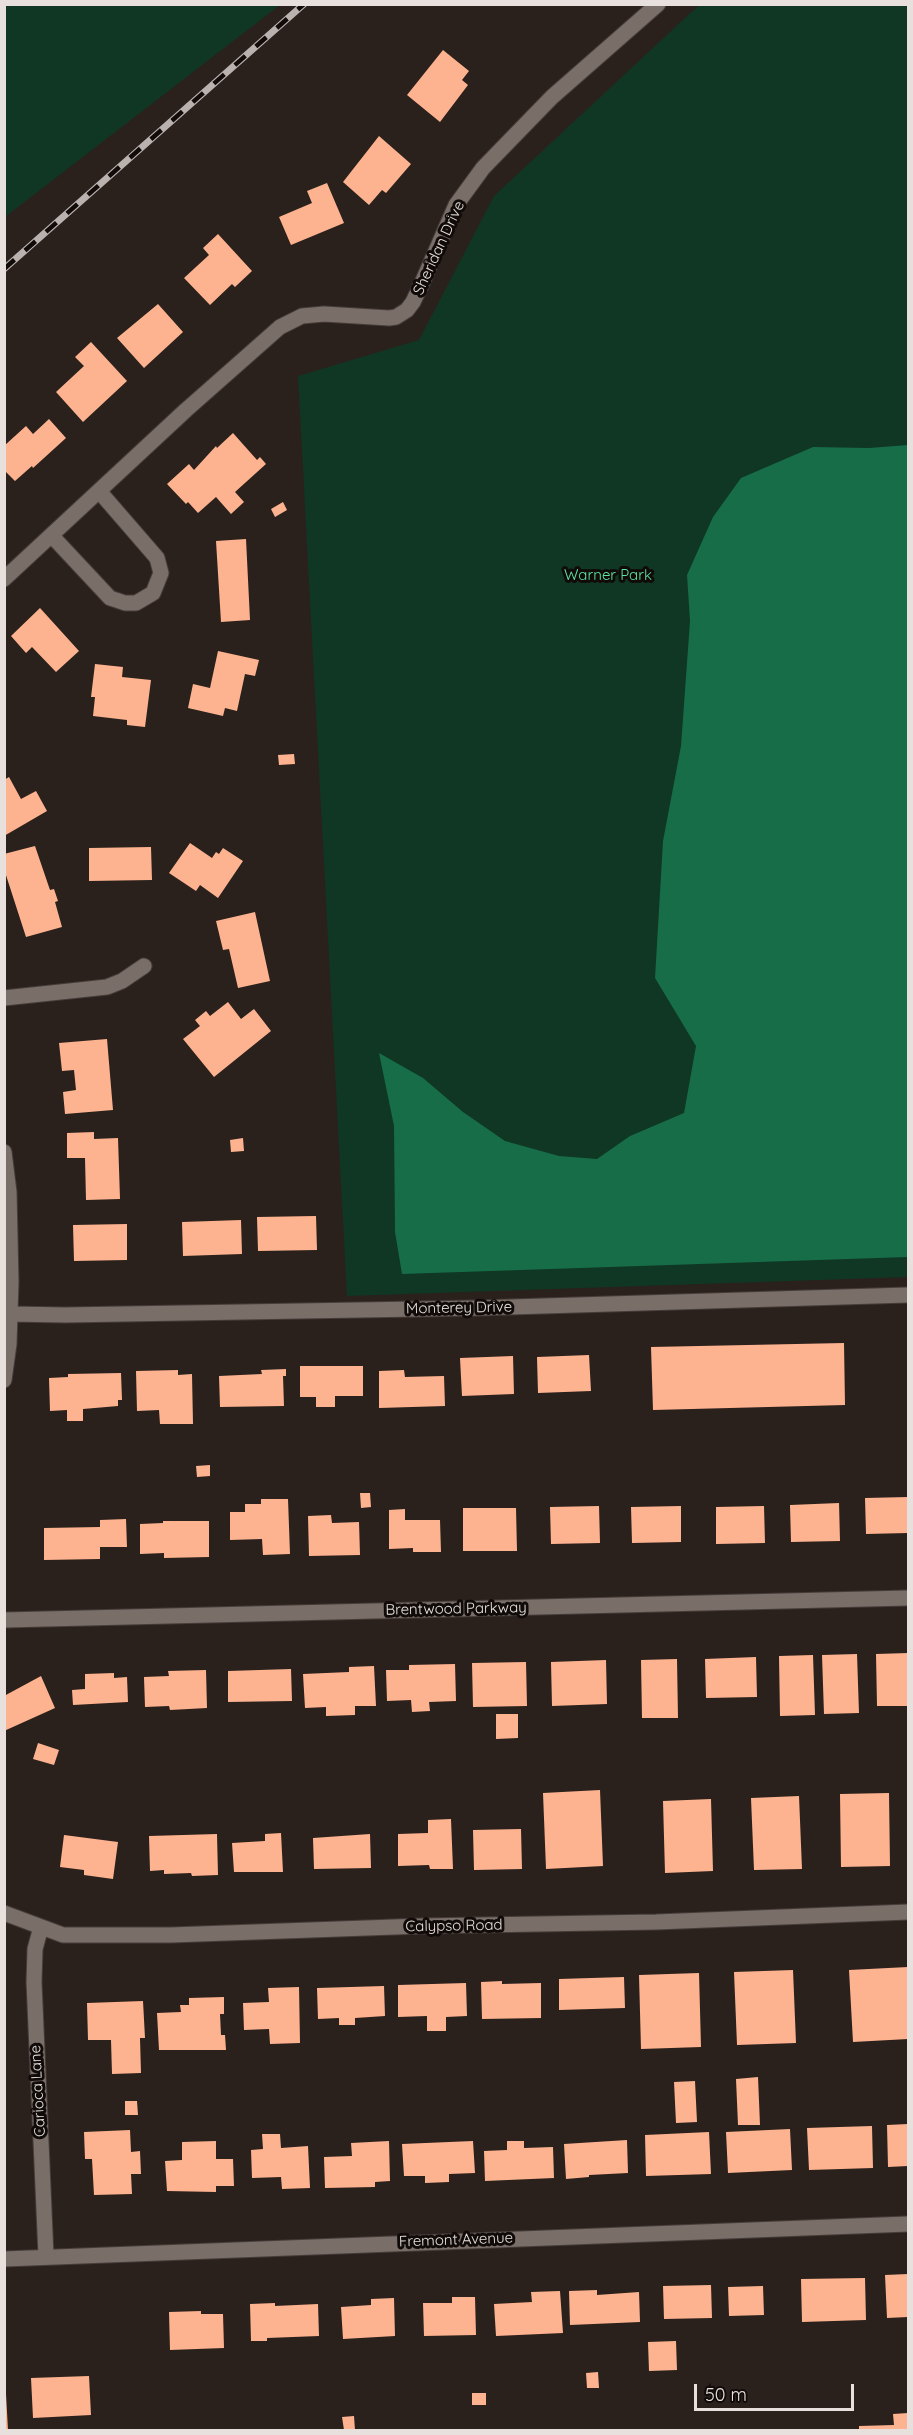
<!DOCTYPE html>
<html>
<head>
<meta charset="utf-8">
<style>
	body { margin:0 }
	#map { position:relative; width:913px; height:2435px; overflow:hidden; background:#2b211c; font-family:Quicksand,sans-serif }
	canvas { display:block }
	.frame { position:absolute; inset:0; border:6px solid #e7e0dd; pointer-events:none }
	.scale { position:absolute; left:694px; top:2384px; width:160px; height:27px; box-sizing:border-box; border:3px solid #e7e0dd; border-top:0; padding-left:8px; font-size:18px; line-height:21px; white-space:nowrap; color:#e7e0dd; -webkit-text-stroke:4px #100b09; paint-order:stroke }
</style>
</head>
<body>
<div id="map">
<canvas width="913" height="2435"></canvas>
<div class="frame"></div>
<div class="scale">50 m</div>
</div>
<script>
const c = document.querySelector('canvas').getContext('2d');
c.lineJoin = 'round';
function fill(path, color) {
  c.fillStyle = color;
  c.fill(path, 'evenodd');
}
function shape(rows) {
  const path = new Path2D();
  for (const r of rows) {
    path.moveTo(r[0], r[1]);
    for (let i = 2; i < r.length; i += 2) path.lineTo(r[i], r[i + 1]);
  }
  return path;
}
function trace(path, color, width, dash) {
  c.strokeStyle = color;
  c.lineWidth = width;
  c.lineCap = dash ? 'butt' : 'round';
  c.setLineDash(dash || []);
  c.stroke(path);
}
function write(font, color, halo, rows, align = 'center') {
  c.font = font + ' Quicksand,sans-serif';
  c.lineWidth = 6;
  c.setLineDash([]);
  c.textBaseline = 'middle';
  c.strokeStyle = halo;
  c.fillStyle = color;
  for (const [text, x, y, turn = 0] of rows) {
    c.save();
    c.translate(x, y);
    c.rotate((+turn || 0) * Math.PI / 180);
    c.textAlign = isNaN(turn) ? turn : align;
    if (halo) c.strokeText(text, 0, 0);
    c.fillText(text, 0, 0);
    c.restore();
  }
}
const green = shape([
	[5,4,280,4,280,5,5,217],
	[699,5,908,5,908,1277,347,1296,298,376,419,340,494,196]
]);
const forest = shape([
	[908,445,908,1257,402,1274,395,1232,394,1126,379,1053,423,1078,463,1112,505,1141,559,1156,597,1159,630,1136,684,1113,696,1046,655,978,663,841,681,746,690,621,687,575,713,517,741,478,813,447,869,448]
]);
const building = shape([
	[443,50,469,71,462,80,468,85,440,122,407,95],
	[379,136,411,164,386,193,382,190,369,205,343,182],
	[327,183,344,223,291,245,279,217,312,203,307,191],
	[218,234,252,271,235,287,232,284,210,305,184,278,209,255,203,248],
	[158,304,183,332,144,368,117,338],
	[91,342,127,381,83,422,56,392,84,366,75,357],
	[49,419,66,438,33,468,32,466,15,481,4,470,4,446,26,426,33,434],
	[233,433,257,460,260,457,266,464,235,492,244,502,231,514,216,497,198,513,188,502,186,504,167,484,189,464,194,470,216,446,217,448],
	[283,502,287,510,275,517,271,509],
	[246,539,250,620,221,622,216,541],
	[40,608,79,651,56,672,32,647,26,653,11,636],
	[218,651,259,660,255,676,245,674,237,711,225,708,223,716,188,708,193,684,210,688],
	[95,664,123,667,122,677,151,680,145,727,127,725,127,720,93,716,95,697,91,697],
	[294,754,295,764,279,765,278,755],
	[9,777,21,799,36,791,47,811,4,836,4,780],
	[190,843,212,858,216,852,219,854,223,848,243,861,218,898,200,885,196,891,169,873],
	[35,846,50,890,54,889,58,901,55,902,62,927,26,937,4,869,4,854],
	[151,847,152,880,89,881,89,848],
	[255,912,270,981,238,988,229,949,223,950,216,921],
	[228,1002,241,1019,254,1009,271,1031,214,1077,183,1039,200,1026,195,1020,206,1011,210,1016],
	[107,1039,113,1110,65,1114,63,1092,76,1090,74,1070,62,1071,59,1043],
	[94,1132,94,1139,118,1138,120,1199,86,1200,85,1158,67,1158,67,1133],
	[243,1138,244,1151,231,1152,230,1140],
	[316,1216,317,1250,258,1251,257,1217],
	[241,1220,242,1254,183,1256,182,1222],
	[127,1224,127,1260,74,1261,73,1225],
	[844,1343,845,1405,653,1410,651,1347],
	[589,1355,591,1391,538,1393,537,1357],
	[513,1356,514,1394,462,1396,460,1358],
	[300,1366,363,1366,363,1396,335,1396,335,1407,316,1407,316,1397,300,1397],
	[286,1369,286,1376,283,1376,284,1406,220,1407,219,1376,262,1374,261,1370],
	[178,1370,178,1375,192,1374,193,1424,160,1424,159,1410,137,1411,136,1371],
	[404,1370,405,1377,444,1376,445,1406,379,1408,379,1371],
	[121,1373,122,1400,118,1400,118,1406,83,1409,83,1421,67,1421,67,1410,50,1411,49,1378,68,1377,68,1374],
	[210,1465,210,1476,197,1477,196,1466],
	[360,1493,370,1493,371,1507,361,1508],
	[908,1497,908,1533,866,1534,865,1498],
	[261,1499,288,1499,290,1554,263,1555,262,1539,230,1540,230,1512,245,1512,245,1504,261,1504],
	[839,1503,840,1541,791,1542,790,1505],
	[599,1506,600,1543,551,1544,550,1507],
	[681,1506,681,1542,632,1543,631,1507],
	[764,1506,765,1543,716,1544,716,1507],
	[463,1508,516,1508,517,1551,463,1551],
	[405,1509,405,1520,440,1520,441,1552,413,1552,413,1548,389,1549,389,1510],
	[331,1515,332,1523,359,1522,360,1555,309,1556,308,1516],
	[126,1519,127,1547,100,1547,100,1559,44,1560,44,1528,100,1527,100,1520],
	[163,1521,209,1521,209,1557,164,1558,164,1553,140,1554,140,1524,163,1523],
	[908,1653,908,1706,877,1706,876,1654],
	[857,1654,859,1713,824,1714,822,1655],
	[813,1655,815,1715,780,1716,779,1656],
	[756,1657,757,1697,706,1698,705,1659],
	[677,1659,678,1718,642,1718,641,1660],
	[606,1660,607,1704,552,1706,551,1662],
	[526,1662,527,1706,473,1707,472,1663],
	[455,1664,456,1701,429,1702,430,1711,412,1712,411,1700,387,1701,386,1670,409,1670,409,1665],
	[374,1666,376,1706,355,1706,355,1715,326,1716,326,1707,305,1708,303,1674,349,1672,349,1667],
	[291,1669,292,1701,228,1702,228,1671],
	[206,1670,207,1708,170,1710,169,1706,145,1707,144,1677,169,1676,168,1671],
	[114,1673,114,1678,127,1677,128,1702,73,1705,72,1690,85,1689,85,1674],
	[41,1676,55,1708,4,1731,4,1696],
	[496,1714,518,1714,518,1738,496,1739],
	[38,1743,59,1750,54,1765,33,1759],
	[600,1790,603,1866,546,1869,543,1793],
	[889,1793,890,1866,841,1867,840,1794],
	[799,1796,802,1869,754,1870,751,1798],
	[711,1799,713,1871,665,1873,663,1801],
	[451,1819,453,1869,430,1869,429,1865,398,1866,398,1834,428,1833,428,1820],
	[521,1829,522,1869,474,1870,473,1830],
	[281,1833,283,1872,234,1872,232,1843,265,1841,265,1834],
	[217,1834,218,1875,192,1876,191,1873,164,1874,164,1870,150,1871,149,1836],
	[370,1834,371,1868,314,1869,313,1838],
	[64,1835,118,1842,113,1879,84,1875,84,1870,60,1867],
	[908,1967,908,2039,853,2042,849,1970],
	[793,1970,796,2043,737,2045,734,1972],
	[699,1973,701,2047,641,2049,639,1975],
	[624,1977,625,2008,559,2010,559,1979],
	[502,1981,502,1984,541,1983,541,2018,482,2019,481,1982],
	[466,1983,467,2016,446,2017,446,2031,427,2031,427,2016,398,2017,398,1985],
	[384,1986,385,2016,355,2018,355,2025,339,2025,339,2018,318,2019,317,1988],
	[299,1987,300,2043,270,2044,269,2029,244,2030,243,2003,269,2002,268,1988],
	[224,1997,224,2014,220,2014,221,2035,225,2035,226,2050,159,2050,157,2013,181,2012,180,2005,189,2005,189,1998],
	[143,2001,145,2038,140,2038,141,2073,112,2074,111,2040,88,2040,87,2003],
	[758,2077,760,2125,738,2125,736,2079],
	[695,2081,697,2122,676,2123,674,2082],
	[125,2101,137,2101,138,2115,125,2115],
	[908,2124,908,2166,888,2167,887,2125],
	[872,2126,873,2168,809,2170,807,2128],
	[790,2129,792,2170,728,2173,726,2132],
	[130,2130,131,2152,140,2151,141,2174,131,2174,132,2194,94,2195,92,2159,85,2159,84,2132],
	[709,2132,711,2174,646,2176,645,2135],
	[262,2134,280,2134,281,2148,308,2146,310,2188,282,2189,281,2177,252,2178,251,2150,263,2149],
	[627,2140,628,2173,589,2175,589,2177,566,2179,564,2144],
	[216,2141,216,2159,233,2159,234,2186,216,2186,216,2192,167,2191,165,2161,182,2160,182,2142],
	[389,2141,390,2181,375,2182,375,2187,325,2188,324,2157,352,2156,351,2143],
	[473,2141,475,2173,449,2174,449,2182,425,2183,425,2176,404,2176,402,2144],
	[507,2141,524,2141,524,2148,553,2147,554,2178,485,2181,484,2151,507,2150],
	[908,2274,908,2317,887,2318,885,2275],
	[865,2278,866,2320,802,2322,801,2279],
	[711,2285,712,2318,664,2319,663,2286],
	[763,2286,764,2315,729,2316,728,2287],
	[597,2290,597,2295,639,2292,640,2322,570,2325,569,2291],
	[560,2291,563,2333,496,2336,494,2304,532,2302,531,2292],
	[452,2297,475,2297,476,2335,424,2336,423,2303,452,2303],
	[394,2298,395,2336,343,2339,341,2307,371,2305,371,2299],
	[275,2303,275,2306,318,2304,319,2336,267,2338,267,2341,251,2341,250,2304],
	[201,2311,201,2314,223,2314,224,2348,170,2350,169,2312],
	[676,2341,677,2370,649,2371,648,2342],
	[598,2372,599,2388,587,2388,586,2373],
	[89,2376,91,2415,33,2418,31,2378],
	[472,2393,486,2393,486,2405,472,2405],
	[4,2394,6,2394,8,2430,4,2430],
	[908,2413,908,2430,859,2430,859,2426,894,2425,893,2414],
	[354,2416,355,2430,344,2430,342,2417]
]);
const street = shape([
	[52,536,110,598,125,603,136,603,153,593,161,573,157,558,99,491],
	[4,579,186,410,280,327,302,316,324,314,389,318,396,317,407,310,413,302,422,283,456,205,483,168,552,97,658,4],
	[4,998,107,987,122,981,144,966],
	[4,1152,9,1192,11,1282,9,1344,4,1380],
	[10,1314,65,1315,477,1308,908,1295],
	[4,1620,908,1598],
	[4,1913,63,1935,171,1935,422,1926,656,1922,908,1912],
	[41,1927,35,1949,34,1982,46,2256],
	[4,2259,908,2224]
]);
const rail = shape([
	[4,269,304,4]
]);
const streetNames = [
	["Sheridan Drive",439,248,-65],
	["Monterey Drive",459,1308,-1],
	["Brentwood Parkway",456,1609,-1],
	["Calypso Road",454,1926,-1],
	["Carioca Lane",38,2091,-93],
	["Fremont Avenue",456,2240,-2]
];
const parkNames = [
	["Warner Park",608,575]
];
fill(green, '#103624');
fill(forest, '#166d47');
fill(building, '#feb390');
trace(street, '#463d3a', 17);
trace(street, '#7a6e68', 15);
trace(rail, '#bab2ae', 7);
trace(rail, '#100b09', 4.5, [14]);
write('15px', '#e7e0dd', '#100b09', streetNames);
write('15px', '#5ae6a3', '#100b09', parkNames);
</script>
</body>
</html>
